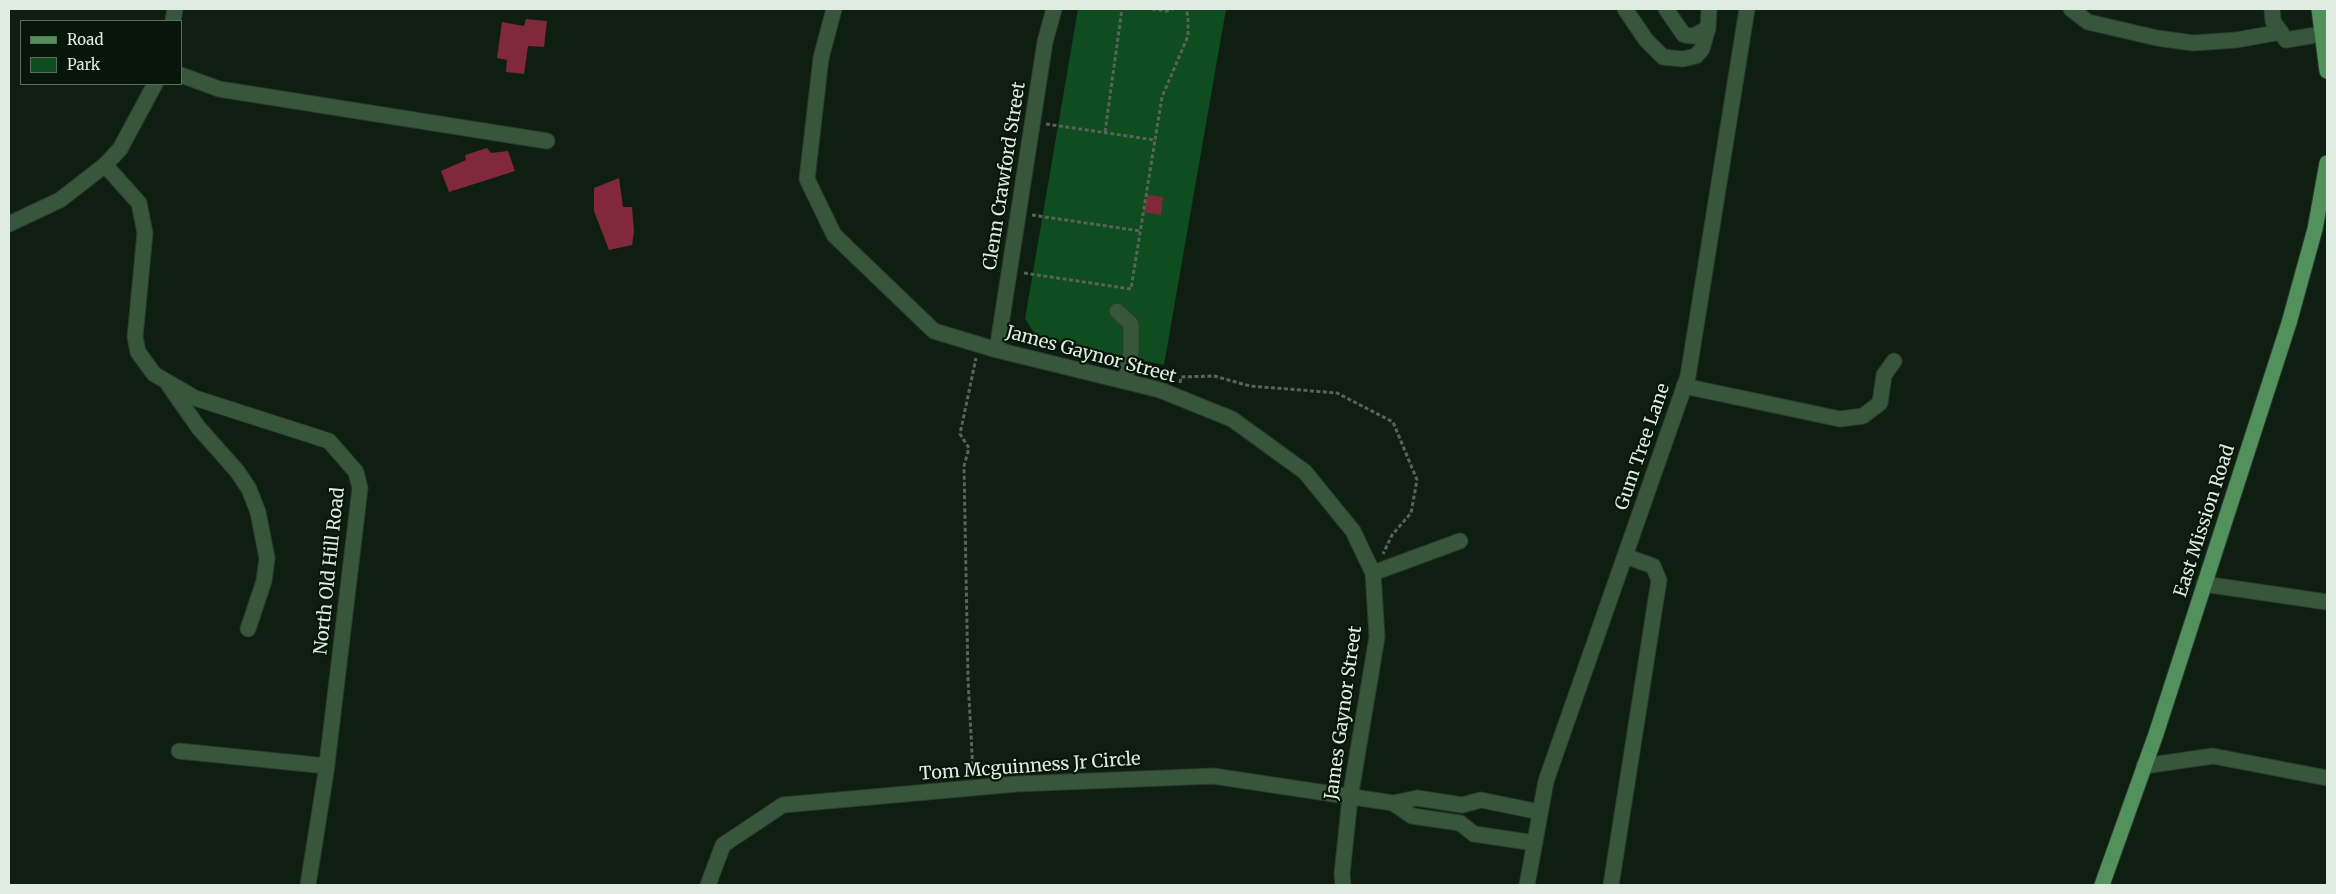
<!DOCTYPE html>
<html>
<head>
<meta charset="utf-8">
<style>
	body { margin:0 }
	#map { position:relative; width:2336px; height:894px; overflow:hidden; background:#0e1f11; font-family:Merriweather,serif }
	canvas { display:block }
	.frame { position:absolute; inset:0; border:10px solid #e0ece1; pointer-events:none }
	.legend { position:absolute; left:20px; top:20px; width:162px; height:65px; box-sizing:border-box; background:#061608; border:1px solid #5d6c5f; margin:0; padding:6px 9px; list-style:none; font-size:15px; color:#e0ece1 }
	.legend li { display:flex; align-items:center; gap:10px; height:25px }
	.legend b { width:25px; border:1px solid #5d6c5f }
</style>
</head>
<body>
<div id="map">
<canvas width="2336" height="894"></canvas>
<div class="frame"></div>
<ul class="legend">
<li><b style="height:6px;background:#52915c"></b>Road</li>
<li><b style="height:14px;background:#0f4c1f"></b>Park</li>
</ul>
</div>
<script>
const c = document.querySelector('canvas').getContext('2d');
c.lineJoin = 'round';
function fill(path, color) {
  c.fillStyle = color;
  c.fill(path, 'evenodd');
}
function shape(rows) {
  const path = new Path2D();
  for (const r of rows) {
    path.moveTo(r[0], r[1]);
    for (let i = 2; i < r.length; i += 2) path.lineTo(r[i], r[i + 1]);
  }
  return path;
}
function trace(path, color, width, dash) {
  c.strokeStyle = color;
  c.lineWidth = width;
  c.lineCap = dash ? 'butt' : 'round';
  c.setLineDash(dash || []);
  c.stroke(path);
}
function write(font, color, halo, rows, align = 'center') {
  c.font = font + ' Merriweather,serif';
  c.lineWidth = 4.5;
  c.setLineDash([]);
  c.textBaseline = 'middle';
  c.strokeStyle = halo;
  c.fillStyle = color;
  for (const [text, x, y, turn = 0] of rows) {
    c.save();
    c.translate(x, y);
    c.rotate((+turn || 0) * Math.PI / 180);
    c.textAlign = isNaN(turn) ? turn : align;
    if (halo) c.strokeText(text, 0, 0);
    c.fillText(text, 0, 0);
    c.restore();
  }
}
const green = shape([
	[1078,9,1226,9,1164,365,1037,337,1025,319]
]);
const building = shape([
	[526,19,547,21,544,47,528,46,524,74,506,72,507,60,497,58,502,22,524,26],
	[487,148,491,153,508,151,515,171,449,192,441,171,466,160,465,155],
	[619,178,623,207,632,207,634,231,632,245,609,250,594,211,594,188],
	[1147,195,1163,197,1161,215,1144,212]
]);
const path = shape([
	[1152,9,1167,11,1173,9],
	[1046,124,1155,140,1162,97,1188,36,1188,16,1186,9],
	[1105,132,1122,9],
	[1032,215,1140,231],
	[1024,273,1131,289,1155,140],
	[1180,383,1181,377,1214,376,1250,386,1337,393,1393,422,1417,480,1411,513,1392,535,1383,554],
	[973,772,968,679,964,466,969,448,960,434,976,358]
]);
const minor = shape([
	[834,9,821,58,807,179,834,235,934,331,997,350,1160,390,1232,419,1305,472,1353,531,1373,573,1377,637,1350,798,1342,874,1343,885],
	[1625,9,1646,40,1663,57,1683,59,1696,56,1702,49,1708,28],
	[1666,9,1684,35,1694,36,1708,28,1709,9],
	[2071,9,2088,22,2157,38,2193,43,2236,40,2281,32],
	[2272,9,2273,21,2286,40,2322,34],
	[173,21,175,9],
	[181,75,219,89,547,141],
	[105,165,139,203,145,233,135,337,138,352,154,374,195,398,329,441,356,472,360,488,326,772,308,885],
	[9,224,60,200,105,165,120,149,155,84],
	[1117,311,1131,324,1131,352,1125,380],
	[997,350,1045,42,1054,9],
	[168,384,198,427,237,471,249,489,258,512,267,558,264,581,248,629],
	[1684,386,1840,419,1863,416,1880,403,1884,375,1894,361],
	[1373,573,1460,541],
	[2204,584,2327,602],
	[179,751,327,766],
	[2144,766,2213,756,2327,778],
	[1393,803,1412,816,1460,823,1474,834,1535,843],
	[708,885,723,845,783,805,1016,784,1213,776,1393,803,1417,798,1462,805,1481,800,1540,812],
	[1527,885,1546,781,1688,376,1747,9],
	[1611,885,1659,580,1653,566,1625,556]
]);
const major = shape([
	[2319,9,2327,71],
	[2102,885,2156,734,2289,323,2315,229,2327,163]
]);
const streetNames = [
	["Clenn Crawford Street",1005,176,-81],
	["James Gaynor Street",1091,355,15],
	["Gum Tree Lane",1643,447,-71],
	["East Mission Road",2205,521,-72],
	["North Old Hill Road",330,571,-84],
	["James Gaynor Street",1344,713,-82],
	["Tom Mcguinness Jr Circle",1030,767,-4]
];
fill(green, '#0f4c1f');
fill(building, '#81293a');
trace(minor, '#2b3c2e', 17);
trace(major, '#2b3c2e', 17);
trace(path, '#566558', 3, [4, 2.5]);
trace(minor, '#38563c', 15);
trace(major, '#52915c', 15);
write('18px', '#e0ece1', '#061608', streetNames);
</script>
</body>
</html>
